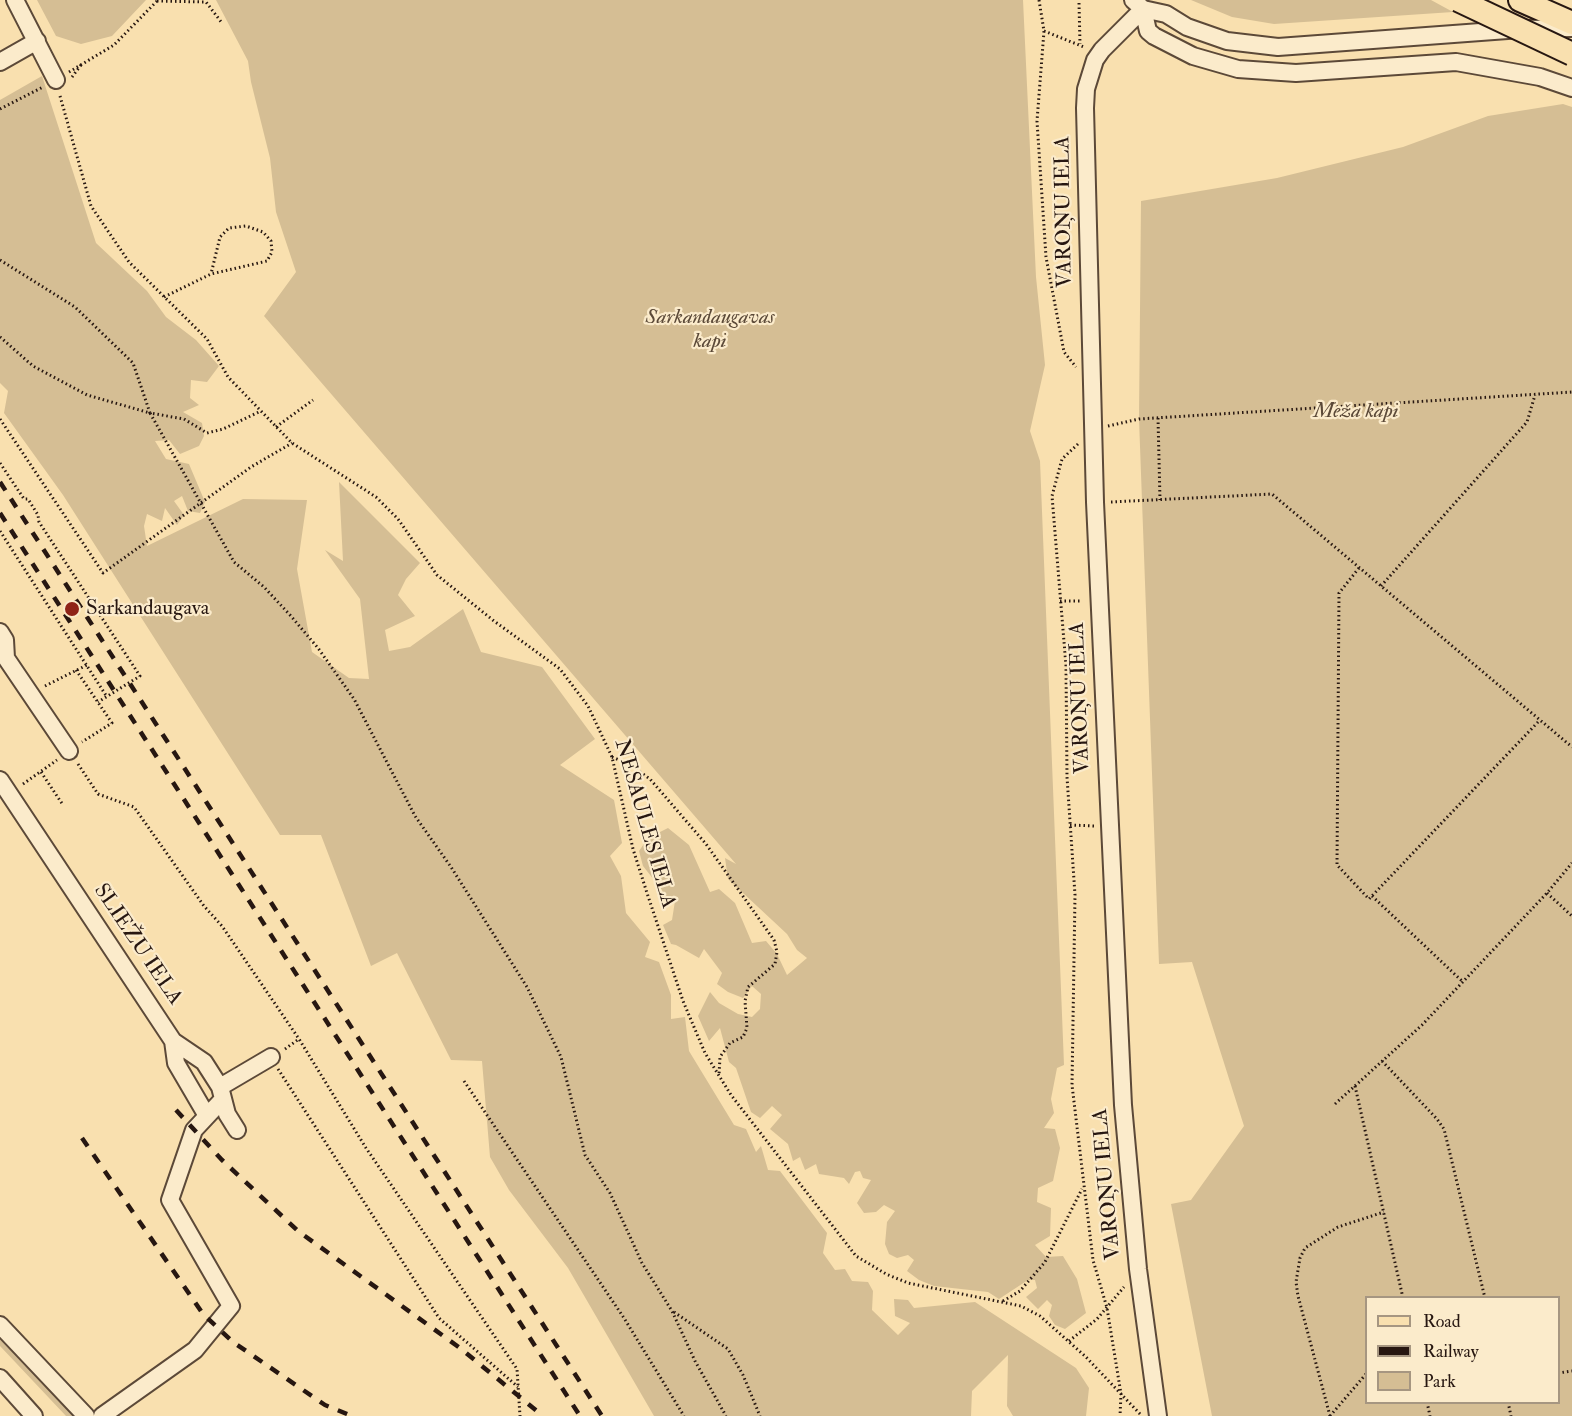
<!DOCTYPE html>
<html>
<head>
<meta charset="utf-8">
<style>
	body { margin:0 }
	#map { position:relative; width:1572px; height:1416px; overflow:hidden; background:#f9e0af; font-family:"IM FELL Double Pica",serif }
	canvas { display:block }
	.legend { position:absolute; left:1365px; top:1296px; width:195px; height:108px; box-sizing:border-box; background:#fbebcb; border:2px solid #a69681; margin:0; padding:8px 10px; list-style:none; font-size:18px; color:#271711 }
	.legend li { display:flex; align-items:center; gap:12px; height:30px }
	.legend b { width:30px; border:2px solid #a69681 }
</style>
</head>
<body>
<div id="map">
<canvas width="1572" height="1416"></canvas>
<ul class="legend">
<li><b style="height:8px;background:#f9e0af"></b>Road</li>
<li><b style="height:8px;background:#271711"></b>Railway</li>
<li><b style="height:16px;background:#d5be94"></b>Park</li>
</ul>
</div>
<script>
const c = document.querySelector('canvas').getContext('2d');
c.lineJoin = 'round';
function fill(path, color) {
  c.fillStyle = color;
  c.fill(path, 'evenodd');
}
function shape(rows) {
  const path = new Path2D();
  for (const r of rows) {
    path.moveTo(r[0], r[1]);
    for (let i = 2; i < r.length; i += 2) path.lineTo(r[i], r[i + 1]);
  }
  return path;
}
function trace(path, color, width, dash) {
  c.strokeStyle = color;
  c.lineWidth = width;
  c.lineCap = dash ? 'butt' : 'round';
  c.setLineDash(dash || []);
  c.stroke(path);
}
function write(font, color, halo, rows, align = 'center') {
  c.font = font + ' "IM FELL Double Pica",serif';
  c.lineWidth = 4.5;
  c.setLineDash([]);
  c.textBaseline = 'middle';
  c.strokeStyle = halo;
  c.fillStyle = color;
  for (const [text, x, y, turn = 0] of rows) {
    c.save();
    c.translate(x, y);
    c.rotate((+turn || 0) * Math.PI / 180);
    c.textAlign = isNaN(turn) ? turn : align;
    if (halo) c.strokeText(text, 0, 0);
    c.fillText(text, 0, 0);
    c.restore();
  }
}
const green = shape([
	[37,0,146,0,112,36,81,44,56,36],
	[216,0,1023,0,1036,277,1045,365,1030,431,1040,461,1064,1065,1057,1068,1051,1099,1054,1113,1044,1128,1055,1129,1060,1148,1053,1181,1038,1188,1037,1202,1051,1208,1050,1236,1035,1245,1046,1257,1063,1256,1077,1279,1086,1313,1065,1329,1055,1325,1049,1316,1052,1305,1047,1300,1038,1309,1026,1297,1037,1288,1035,1280,1028,1280,999,1299,988,1292,934,1286,919,1280,907,1271,914,1260,908,1255,897,1258,889,1254,885,1244,887,1222,895,1211,884,1205,876,1212,864,1213,857,1203,871,1180,863,1178,860,1171,855,1172,849,1184,844,1178,819,1174,816,1164,805,1170,800,1157,793,1161,788,1144,770,1129,782,1115,772,1106,760,1118,751,1112,736,1068,729,1062,720,1028,709,1041,698,1016,710,992,719,1003,738,1014,752,1017,760,1009,761,994,752,986,743,998,728,992,717,984,722,973,704,949,699,958,676,945,671,944,663,925,672,920,675,901,665,901,662,890,643,866,639,851,648,838,668,828,689,845,710,892,719,889,735,903,752,943,766,941,777,954,787,975,807,958,797,950,787,934,728,879,725,858,736,864,264,316,296,272,276,212,270,158,251,82,248,61],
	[1191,0,1431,0,1453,12,1274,24,1232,17],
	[42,76,96,243,147,291,166,317,196,340,219,366,207,382,191,380,190,398,199,405,183,412,202,423,204,436,199,446,180,454,169,440,155,441,166,459,189,464,205,502,200,513,188,511,182,496,174,501,184,515,177,525,165,508,162,521,147,514,144,526,147,546,243,499,307,500,297,569,312,652,349,678,369,679,360,599,325,550,343,561,339,482,420,563,406,579,398,595,415,616,385,630,389,651,410,647,463,609,481,652,542,667,595,739,560,765,614,800,622,843,610,856,621,876,626,913,650,942,645,957,659,962,671,995,671,1019,685,1017,689,1051,734,1125,746,1129,756,1152,761,1146,768,1170,780,1171,827,1233,823,1253,835,1270,845,1269,852,1281,868,1282,873,1291,872,1310,898,1335,910,1323,895,1316,894,1299,908,1300,914,1308,975,1302,1076,1368,1089,1388,1086,1416,1013,1416,1007,1406,1008,1355,972,1391,971,1416,654,1416,568,1268,509,1190,490,1157,482,1061,451,1060,397,953,371,966,321,835,280,835,63,495,4,413,8,391,0,383,0,100],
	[1563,104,1572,107,1572,1416,1212,1416,1171,1204,1191,1200,1244,1126,1192,962,1159,964,1139,419,1141,201,1277,178,1403,147,1488,116],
	[1366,1298,1558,1298,1558,1402,1366,1402],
	[0,1338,74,1416,66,1416,0,1346]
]);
const path = shape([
	[1039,0,1044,31,1037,121,1046,257,1064,352,1076,367],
	[157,1,206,2,222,23],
	[1079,3,1080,44],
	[1044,31,1084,47],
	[69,72,114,45,158,0],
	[72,77,81,65],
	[60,96,91,206,129,262,207,339,228,377,292,443,376,497,398,519,437,575,494,621,560,669,588,706,612,757,633,849,647,893,683,1001,705,1053,731,1095,856,1256,886,1274,908,1283,1021,1306,1040,1316,1085,1356,1141,1415],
	[0,109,43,87],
	[0,260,75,307,133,363,150,413,184,419,207,433,223,429,261,411],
	[164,297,211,274,267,261,272,252,271,241,263,232,246,226,229,228,220,237,211,274],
	[0,337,33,366,87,395,150,413,234,562,264,587,290,615,318,648,354,699,415,816,451,867,527,987,561,1057,585,1155,610,1193,642,1263,672,1311,695,1361,726,1416],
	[1158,418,1160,500],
	[0,419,103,573,251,467,292,443],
	[1108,426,1139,419,1572,392],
	[276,427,313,400],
	[1078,444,1062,459,1052,496,1066,666,1067,777,1075,895,1072,1085,1093,1260,1107,1308,1121,1394,1120,1416],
	[0,463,24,499,28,499,38,515,39,522,140,676,98,702],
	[1111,502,1272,494,1572,747],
	[0,531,107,697],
	[1359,568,1339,593,1337,865,1369,899,1540,720],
	[1381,586,1527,422,1535,395],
	[1060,601,1082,601],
	[76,670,112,723,82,742],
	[45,686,87,665],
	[612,757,629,764,650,779,706,844,774,940,777,952,775,964,748,987,745,1001,747,1028,743,1037,730,1043,720,1057,719,1075],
	[78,764,98,794,134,807,204,906,222,926,299,1039,366,1148,517,1369,520,1416],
	[41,772,63,805],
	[23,784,57,760],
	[1070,825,1095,826],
	[1547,893,1572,916],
	[1372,896,1463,982],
	[285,1049,299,1039],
	[1382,1061,1437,1119,1444,1129,1485,1298],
	[278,1069,439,1318,518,1387],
	[464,1081,624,1318,684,1416],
	[1355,1086,1403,1298],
	[1335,1104,1422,1025,1547,893,1572,863],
	[1003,1301,1020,1291,1045,1262,1082,1189],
	[674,1312,728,1349,743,1375,760,1416],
	[1069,1341,1097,1319,1124,1287],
	[1558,1373,1572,1371],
	[1427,1402,1430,1416],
	[1508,1402,1511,1416],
	[1330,1416,1298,1296,1296,1282,1300,1258,1305,1248,1338,1227,1384,1212],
	[1330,1416,1366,1374]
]);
const minor = shape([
	[15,0,56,80],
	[1133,0,1143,9,1148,31,1154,36,1193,56,1238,69,1296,73,1456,62,1540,77,1572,88],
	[1143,9,1102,50,1095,60,1086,89,1085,108,1095,502,1123,1105,1138,1269,1158,1416],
	[1143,9,1166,14,1187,27,1227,41,1278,47,1521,29,1572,28],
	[0,62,37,41],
	[0,632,5,640,6,658,69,751],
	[0,780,173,1041,204,1062,220,1087,227,1114,237,1130],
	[173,1041,176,1063,207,1116],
	[220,1087,271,1057],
	[0,1325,86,1416],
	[0,1378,34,1416],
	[102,1416,195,1350,231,1306,170,1200,194,1130,223,1099]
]);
const major = shape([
	[1520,0,1572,23]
]);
const rail = shape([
	[0,482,602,1416],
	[0,513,580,1416],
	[176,1110,222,1160,298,1231,460,1348,543,1416],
	[82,1138,203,1314,233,1342,325,1405,352,1416]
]);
const majorBridge = shape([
	[1458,0,1572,54]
]);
const markers = [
	[72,609,8,"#8f2418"]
];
const streetNames = [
	["VAROŅU IELA",1065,212,-91],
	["VAROŅU IELA",1081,698,-92],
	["NESAULES IELA",644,824,74],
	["SLIEŽU IELA",137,945,56],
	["VAROŅU IELA",1108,1184,-95]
];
const parkNames = [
	["Sarkandaugavas",710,318],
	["kapi",710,342],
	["Meža kapi",1356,412]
];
const poiNames = [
	["Sarkandaugava",86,609]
];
fill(green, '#d5be94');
trace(minor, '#5c4938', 20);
trace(major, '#271711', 26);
trace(path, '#271711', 3, [1.5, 3]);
trace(minor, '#fbebcb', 16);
trace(major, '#f9e0af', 22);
trace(rail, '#271711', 4.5, [10, 10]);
trace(majorBridge, '#271711', 26, []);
trace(majorBridge, '#f9e0af', 22);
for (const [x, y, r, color] of markers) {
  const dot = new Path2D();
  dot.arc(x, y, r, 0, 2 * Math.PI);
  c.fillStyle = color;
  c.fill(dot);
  trace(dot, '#fbebcb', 2);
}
write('21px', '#271711', '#fbebcb', streetNames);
write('italic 21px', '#5b4938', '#fbebcb', parkNames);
write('21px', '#271711', '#fbebcb', poiNames, 'left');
</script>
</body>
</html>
